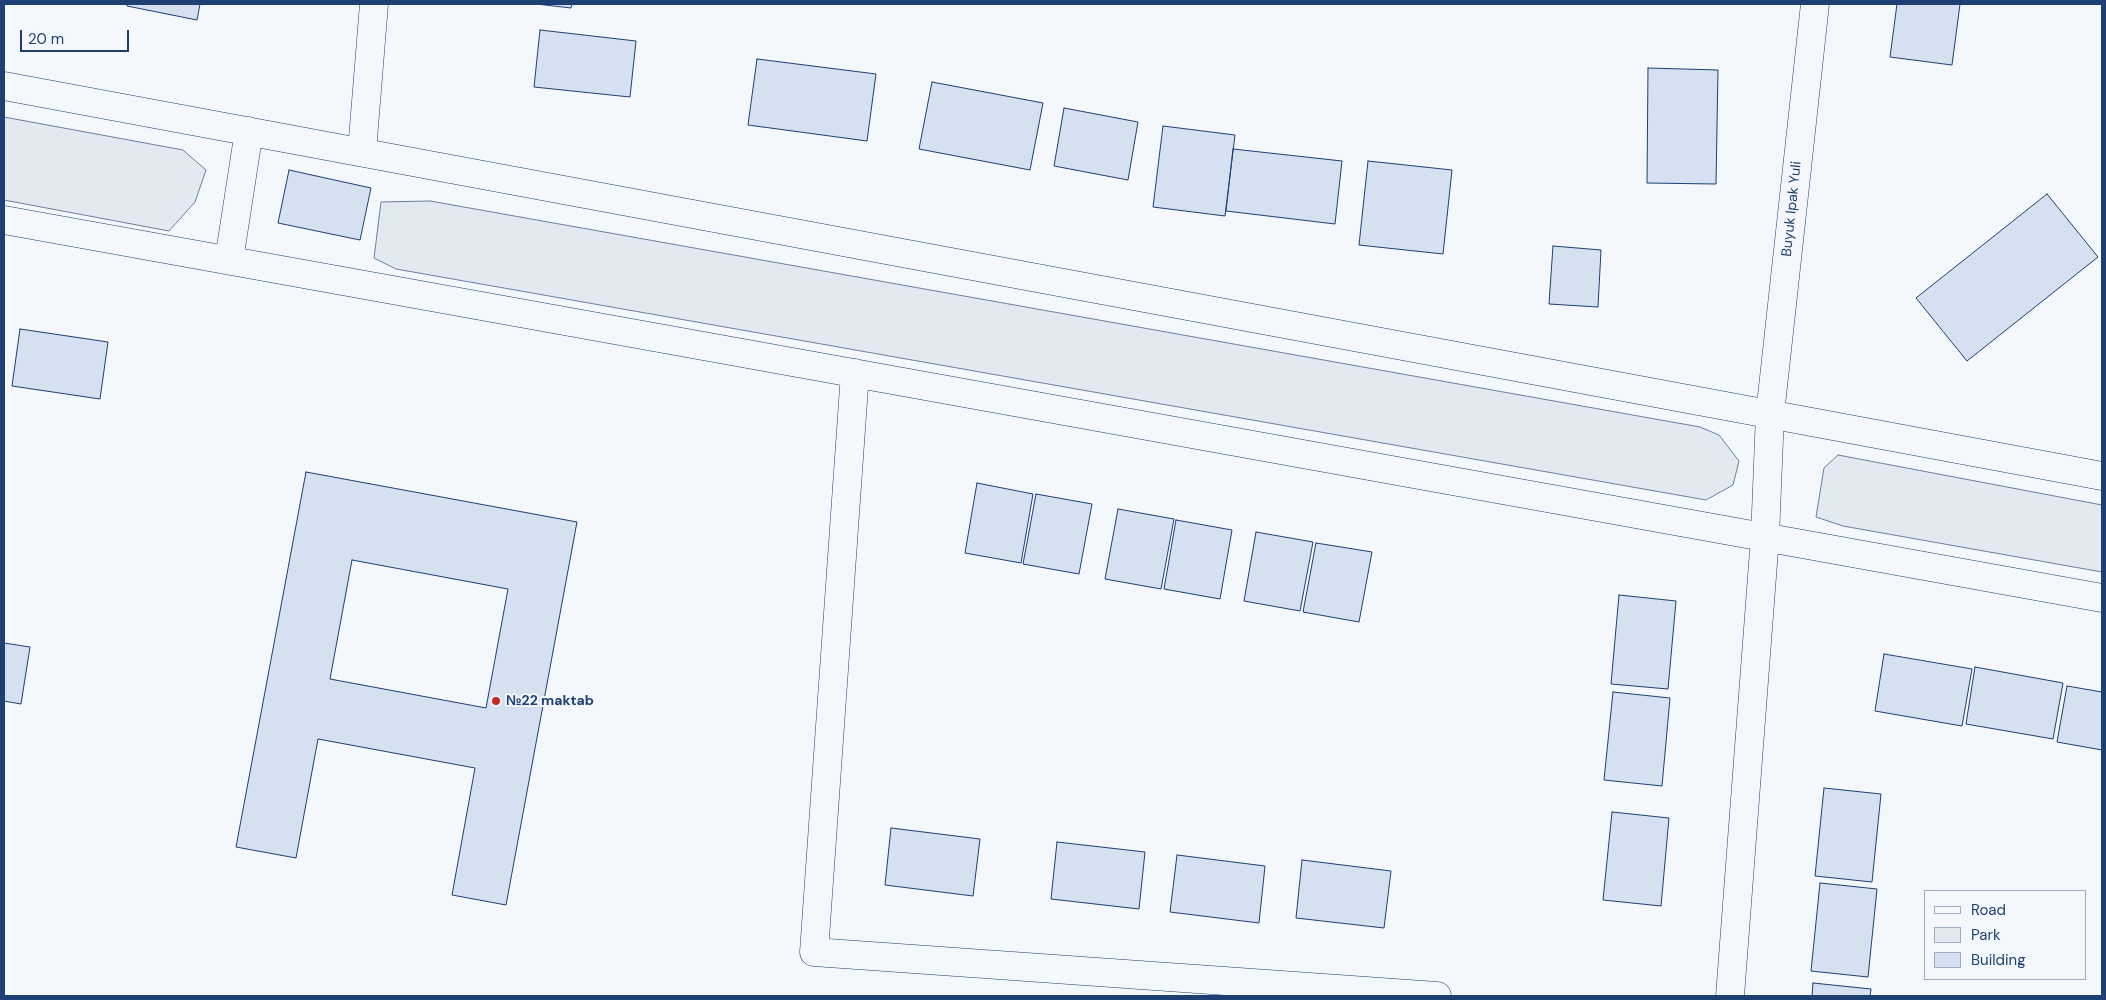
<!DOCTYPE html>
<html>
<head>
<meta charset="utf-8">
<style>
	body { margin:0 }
	#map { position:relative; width:2106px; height:1000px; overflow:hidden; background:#f4f7fb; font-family:"DM Sans",sans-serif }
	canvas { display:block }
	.frame { position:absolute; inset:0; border:5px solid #1d3f73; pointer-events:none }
	.legend { position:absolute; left:1924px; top:890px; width:162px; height:90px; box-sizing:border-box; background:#f4f7fb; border:1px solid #9eadc5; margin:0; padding:6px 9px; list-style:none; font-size:15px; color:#1d3f73 }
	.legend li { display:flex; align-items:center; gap:10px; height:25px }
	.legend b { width:25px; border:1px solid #9eadc5 }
	.scale { position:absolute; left:20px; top:30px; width:109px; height:22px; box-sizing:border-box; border:2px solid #1d3f73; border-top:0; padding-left:6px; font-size:15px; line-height:18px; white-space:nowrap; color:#1d3f73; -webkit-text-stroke:4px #f4f7fb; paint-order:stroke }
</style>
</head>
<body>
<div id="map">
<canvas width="2106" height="1000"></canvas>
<div class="frame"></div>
<ul class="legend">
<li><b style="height:6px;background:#f4f7fb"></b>Road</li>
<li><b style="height:14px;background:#e3e9f0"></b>Park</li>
<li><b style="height:14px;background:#d5e0f0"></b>Building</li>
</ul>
<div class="scale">20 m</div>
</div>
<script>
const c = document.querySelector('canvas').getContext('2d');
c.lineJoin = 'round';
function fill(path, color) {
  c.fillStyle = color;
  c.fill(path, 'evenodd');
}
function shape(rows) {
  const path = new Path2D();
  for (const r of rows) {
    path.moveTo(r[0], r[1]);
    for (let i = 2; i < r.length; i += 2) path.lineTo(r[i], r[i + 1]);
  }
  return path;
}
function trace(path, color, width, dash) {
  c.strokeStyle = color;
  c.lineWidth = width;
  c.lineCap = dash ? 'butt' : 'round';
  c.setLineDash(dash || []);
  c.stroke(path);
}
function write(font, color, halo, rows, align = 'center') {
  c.font = font + ' "DM Sans",sans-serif';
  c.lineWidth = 4;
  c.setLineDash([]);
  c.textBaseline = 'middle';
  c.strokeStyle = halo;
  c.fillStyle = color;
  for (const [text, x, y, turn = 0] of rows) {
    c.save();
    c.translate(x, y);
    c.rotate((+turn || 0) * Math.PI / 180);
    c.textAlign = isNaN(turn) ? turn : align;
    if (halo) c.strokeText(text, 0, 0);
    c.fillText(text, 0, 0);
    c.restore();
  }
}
const green = shape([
	[4,117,183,150,206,170,195,202,169,231,4,200,4,117],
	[430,201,1700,427,1719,435,1739,461,1733,485,1706,500,396,269,374,258,381,202,430,201],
	[1838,455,2102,505,2102,572,1843,526,1816,517,1824,468,1838,455]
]);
const building = shape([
	[127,4,200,4,197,20,127,6,127,4],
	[536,4,572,4,571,8,536,4],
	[1897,4,1960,4,1952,65,1890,57,1897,4],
	[540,30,636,41,630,97,534,87,540,30],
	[757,59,876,74,867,141,748,125,757,59],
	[1648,68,1718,70,1716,184,1647,183,1648,68],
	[932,82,1043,103,1030,170,919,149,932,82],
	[1064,108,1138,122,1128,180,1054,166,1064,108],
	[1163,126,1235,135,1225,216,1153,207,1163,126],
	[1233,149,1342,161,1335,224,1226,211,1233,149],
	[1368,161,1452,170,1443,254,1359,245,1368,161],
	[289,170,371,188,360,240,278,223,289,170],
	[2047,194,2098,257,1967,361,1916,298,2047,194],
	[1553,246,1601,250,1598,307,1549,304,1553,246],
	[20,329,108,342,100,399,12,386,20,329],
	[306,472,577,522,506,905,452,895,475,768,318,739,296,858,236,847,306,472],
	[352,560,508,589,486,708,330,679,352,560],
	[977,483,1033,494,1021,563,965,553,977,483],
	[1036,494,1092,504,1079,574,1023,564,1036,494],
	[1118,509,1174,519,1161,589,1105,579,1118,509],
	[1176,520,1232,530,1220,599,1164,589,1176,520],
	[1256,532,1313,542,1300,611,1244,601,1256,532],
	[1316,543,1372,552,1359,622,1303,612,1316,543],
	[1619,595,1676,601,1668,689,1611,684,1619,595],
	[4,643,30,647,21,704,4,701,4,643],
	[1884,654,1972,669,1962,726,1875,711,1884,654],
	[1975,667,2063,683,2053,739,1966,724,1975,667],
	[2067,686,2102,692,2102,750,2057,742,2067,686],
	[1613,692,1670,698,1662,786,1604,780,1613,692],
	[1824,788,1881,794,1872,882,1815,876,1824,788],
	[1612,812,1669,818,1661,906,1603,900,1612,812],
	[891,828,980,839,973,896,885,885,891,828],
	[1057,842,1145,852,1139,909,1051,899,1057,842],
	[1177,855,1265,866,1259,923,1170,912,1177,855],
	[1302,860,1391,871,1384,928,1296,918,1302,860],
	[1820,883,1877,889,1868,977,1811,971,1820,883],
	[1813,983,1871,989,1870,996,1812,996,1813,983]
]);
const minor = shape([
	[4,86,2102,476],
	[362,151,374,4],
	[4,220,2102,598],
	[229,260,249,131],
	[855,373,814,952,1437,996],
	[1730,996,1765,537,1770,414,1815,4]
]);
const markers = [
	[496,701,5,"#c62828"]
];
const streetNames = [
	["Buyuk Ipak Yuli",1792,209,-84]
];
const poiNames = [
	["№22 maktab",506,701]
];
fill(green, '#e3e9f0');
trace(green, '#687fa3', 1);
fill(building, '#d5e0f0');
trace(building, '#1d3f73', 1);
trace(minor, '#1d3f73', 29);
trace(minor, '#f4f7fb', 28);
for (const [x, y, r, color] of markers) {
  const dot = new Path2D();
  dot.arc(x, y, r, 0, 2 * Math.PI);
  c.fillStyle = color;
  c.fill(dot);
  trace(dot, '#f4f7fb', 2);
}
write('14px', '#1d3f73', '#f4f7fb', streetNames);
write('bold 14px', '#1d3f73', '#f4f7fb', poiNames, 'left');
</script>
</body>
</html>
